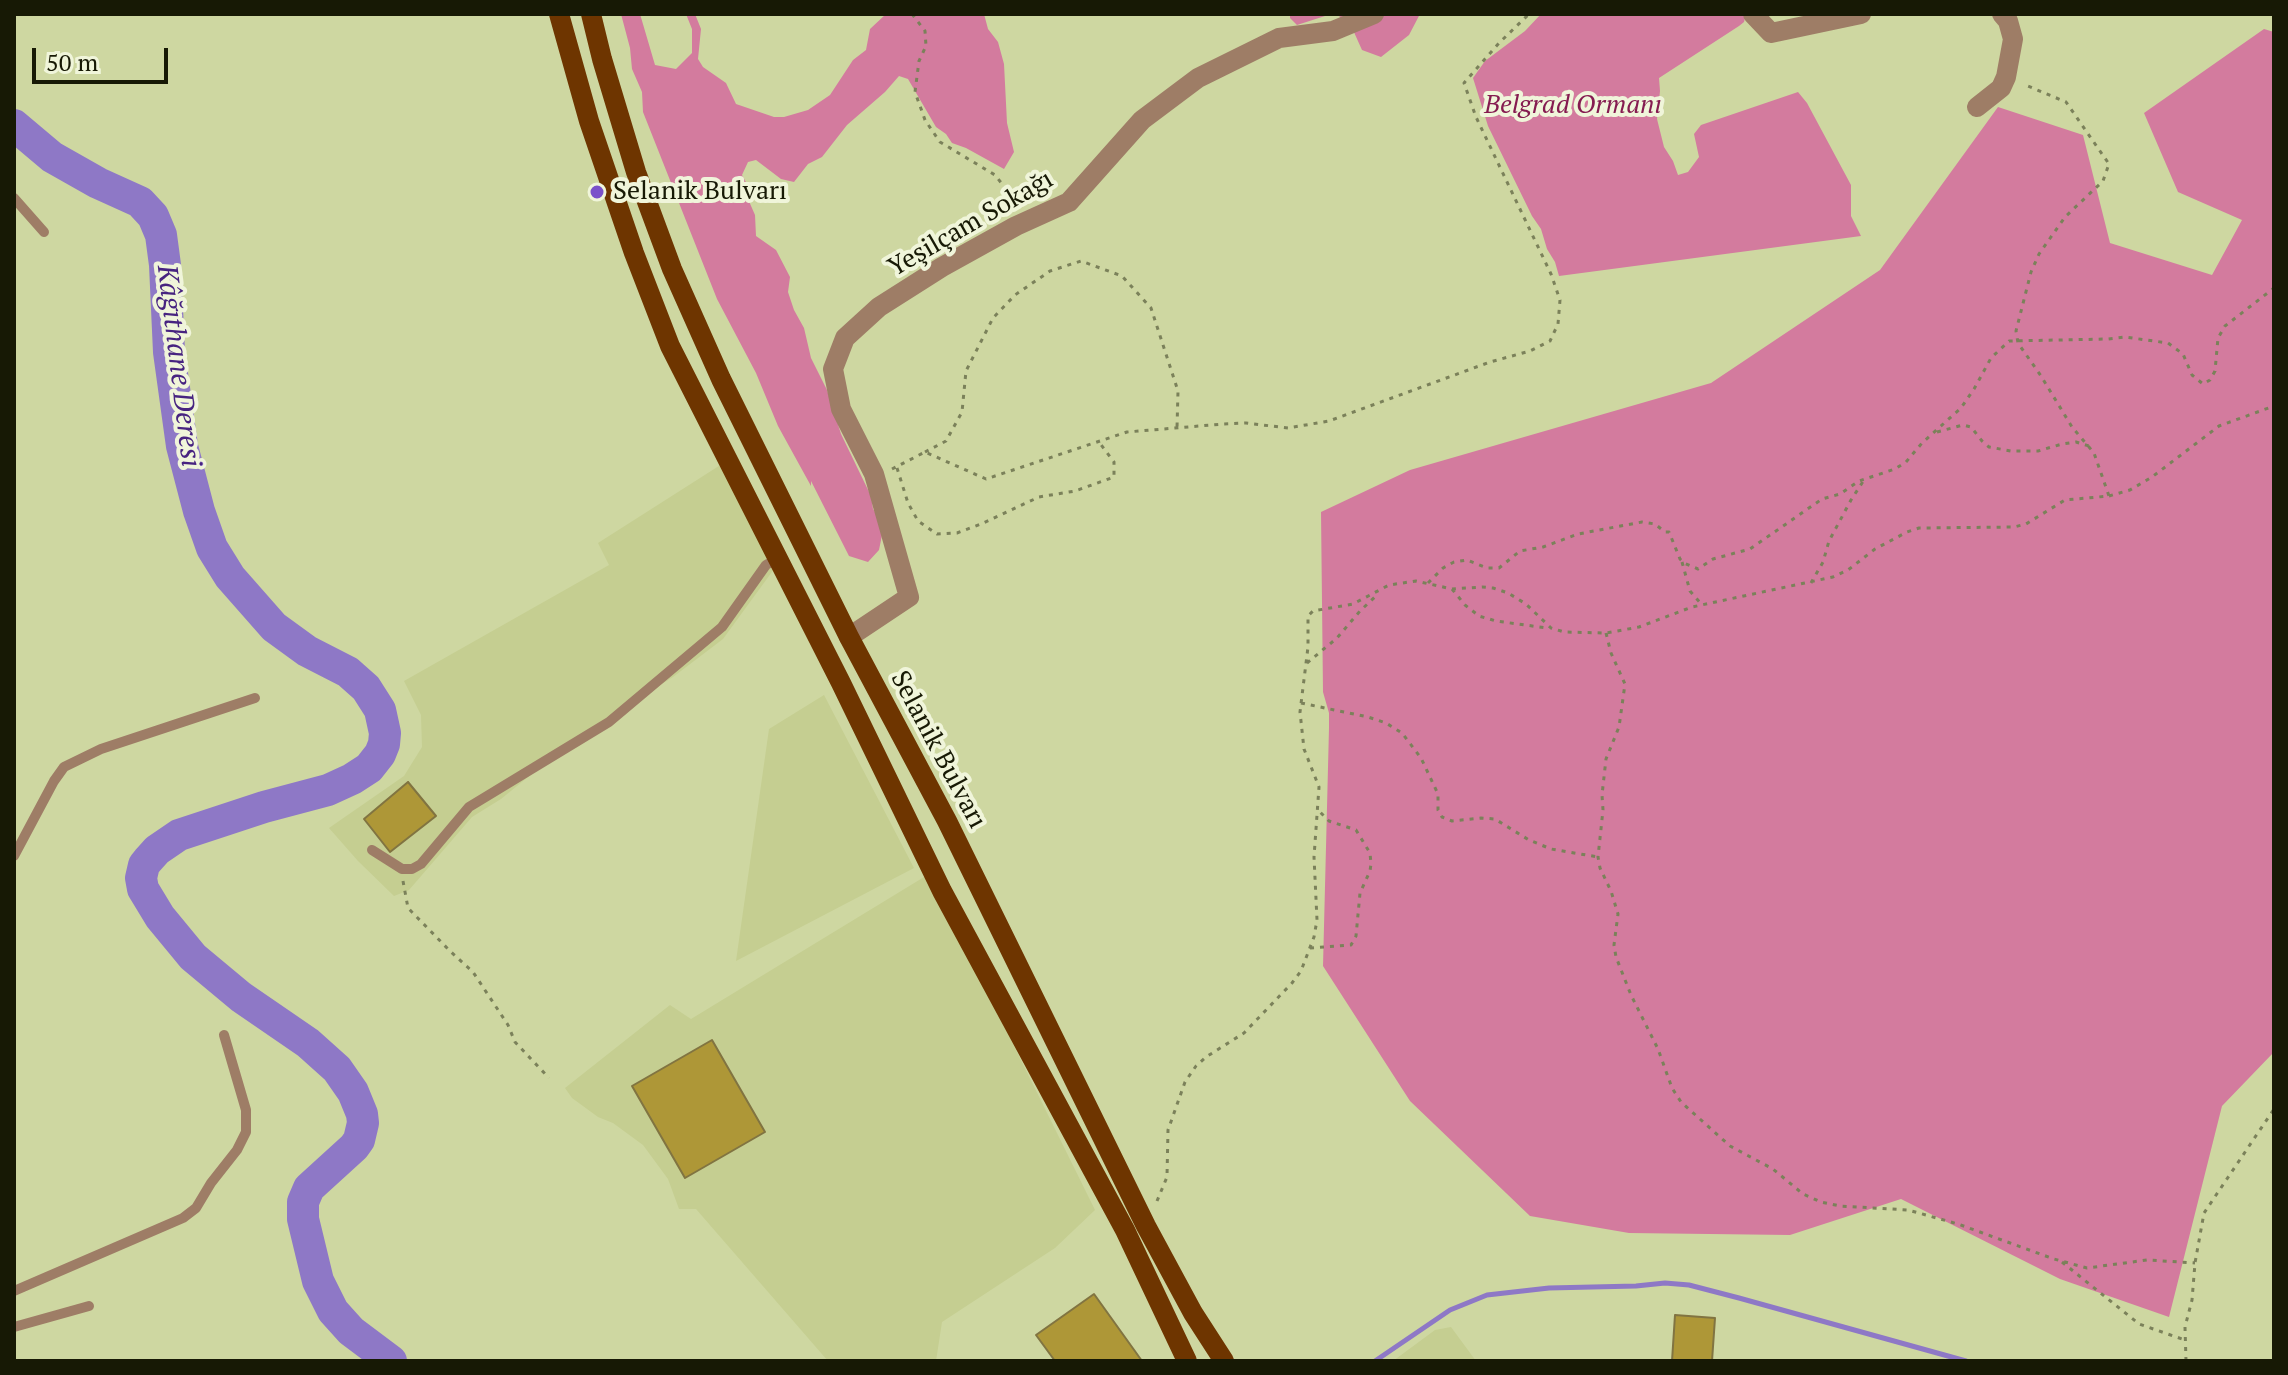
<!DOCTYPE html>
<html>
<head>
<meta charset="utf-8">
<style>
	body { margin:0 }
	#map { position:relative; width:2288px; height:1375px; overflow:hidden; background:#ced7a1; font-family:"PT Serif",serif }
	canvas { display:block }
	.frame { position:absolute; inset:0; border:16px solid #171905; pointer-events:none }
	.scale { position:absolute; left:32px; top:48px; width:136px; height:36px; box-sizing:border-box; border:4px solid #171905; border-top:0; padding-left:10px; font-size:24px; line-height:28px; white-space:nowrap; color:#171905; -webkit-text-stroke:6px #f0f5da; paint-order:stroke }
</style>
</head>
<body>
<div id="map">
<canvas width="2288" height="1375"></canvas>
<div class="frame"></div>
<div class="scale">50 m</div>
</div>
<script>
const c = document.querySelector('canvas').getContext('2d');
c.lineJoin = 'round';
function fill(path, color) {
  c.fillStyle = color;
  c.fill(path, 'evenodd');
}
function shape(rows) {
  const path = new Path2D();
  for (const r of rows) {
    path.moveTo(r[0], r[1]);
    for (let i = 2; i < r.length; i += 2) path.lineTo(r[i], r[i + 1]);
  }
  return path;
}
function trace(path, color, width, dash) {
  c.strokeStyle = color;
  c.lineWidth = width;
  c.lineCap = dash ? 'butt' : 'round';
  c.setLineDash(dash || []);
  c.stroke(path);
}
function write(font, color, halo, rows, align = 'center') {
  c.font = font + ' "PT Serif",serif';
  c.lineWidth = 8;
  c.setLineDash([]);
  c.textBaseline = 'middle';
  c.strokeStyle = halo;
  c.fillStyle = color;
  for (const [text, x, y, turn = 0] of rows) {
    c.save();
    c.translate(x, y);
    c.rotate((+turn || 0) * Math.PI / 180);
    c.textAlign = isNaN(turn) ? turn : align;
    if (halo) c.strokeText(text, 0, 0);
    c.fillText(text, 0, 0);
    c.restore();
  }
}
const built = shape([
	[722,464,777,565,723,639,673,677,576,738,501,799,472,817,409,890,394,896,358,861,329,828,404,776,422,747,421,715,404,681,609,565,598,543],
	[824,695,914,868,736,961,769,729],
	[929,874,1095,1210,1055,1248,942,1322,936,1361,828,1361,696,1209,679,1209,668,1179,643,1145,613,1123,598,1117,572,1098,565,1088,670,1005,691,1019],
	[1451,1327,1476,1361,1393,1361,1435,1330]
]);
const forest = shape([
	[621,14,640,14,655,65,676,69,692,53,692,29,686,14,695,14,701,29,698,59,703,67,726,83,736,104,774,117,784,117,808,110,830,95,853,60,866,50,870,29,886,14,984,14,988,29,998,42,1004,64,1007,123,1014,152,1004,169,966,148,952,143,946,134,936,127,908,79,899,76,885,92,847,125,822,157,808,164,794,182,781,179,756,160,748,162,742,175,748,186,748,199,755,215,756,236,776,250,790,277,788,292,794,310,804,328,811,358,827,390,841,434,871,496,873,509,877,515,882,535,879,550,868,562,849,556,811,481,811,486,778,426,756,373,717,299,643,112,642,92,632,69,630,48],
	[1290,14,1420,14,1409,35,1381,57,1362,50,1353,30,1339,16,1325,16,1297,25,1290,18],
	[1541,14,1746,14,1744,22,1739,26,1659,78,1660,91,1657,119,1664,147,1673,161,1678,175,1688,172,1699,157,1694,134,1701,125,1798,92,1807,103,1851,185,1851,216,1861,236,1559,276,1555,262,1547,249,1541,229,1532,216,1488,126,1473,78,1485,61,1525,31],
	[2264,29,2274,32,2274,1052,2222,1106,2169,1317,2060,1279,1901,1199,1790,1235,1629,1233,1530,1216,1410,1101,1323,966,1329,728,1329,713,1323,692,1321,512,1410,470,1711,383,1880,270,1998,107,2083,135,2110,243,2212,275,2242,220,2178,192,2144,113]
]);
const stream = shape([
	[1375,1361,1450,1310,1487,1295,1549,1288,1636,1286,1665,1283,1689,1285,1739,1298,1966,1361]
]);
const river = shape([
	[14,125,52,157,98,183,140,202,153,216,161,235,165,265,169,352,182,446,199,511,212,548,230,577,274,627,307,651,348,672,366,688,380,710,385,733,384,744,380,754,369,768,352,779,328,790,264,807,179,835,157,850,148,860,144,865,141,878,143,889,160,917,193,957,241,997,308,1043,337,1069,353,1092,362,1114,363,1123,359,1140,354,1147,309,1188,303,1202,303,1219,318,1281,333,1311,351,1331,391,1361]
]);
const building = shape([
	[408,782,436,816,390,852,364,819,408,782],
	[712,1040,765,1132,685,1178,632,1086,712,1040],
	[1094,1294,1142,1361,1055,1361,1036,1335,1094,1294],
	[1675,1315,1715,1318,1712,1361,1672,1361,1675,1315]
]);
const path = shape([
	[912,14,925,31,926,46,919,61,915,92,925,120,940,142,995,175,1010,194,1014,205],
	[1937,432,1963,425,1971,427,1982,441,1989,447,2011,451,2038,451,2062,444,2076,442,2089,446],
	[925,452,946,441,962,412,966,371,993,318,1015,295,1050,271,1081,261,1122,276,1151,308,1178,391,1177,428],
	[897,468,908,503,918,521,937,534,957,533,981,524,1039,497,1075,491,1114,477,1114,462,1099,442],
	[892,469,925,452,986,479,1127,432,1223,424,1246,423,1288,428,1329,421,1490,362,1530,351,1550,341,1558,324,1560,300,1551,274,1476,117,1464,83,1499,43,1529,14],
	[2109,496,2130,490,2152,477,2219,426,2274,406],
	[1682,562,1690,591,1702,605],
	[1428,583,1443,568,1454,562,1467,560,1487,568,1499,568,1520,551,1543,547,1578,534,1642,522,1655,524,1665,532,1669,532,1680,559,1684,563,1698,569,1713,559,1750,549,1822,499,1840,494,1859,481,1895,469,1906,462,1922,443,1961,408,1974,389,1991,358,2009,341,2108,339,2125,337,2168,343,2183,354,2192,375,2203,384,2210,380,2215,371,2218,338,2225,326,2274,288],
	[1811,583,1823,562,1829,541,1851,500,1864,480],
	[1452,589,1465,605,1479,616,1496,621,1547,628],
	[1606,633,1611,653,1625,684,1619,727,1606,759,1602,795,1603,810,1598,857,1600,868,1611,891,1618,914,1614,945,1616,957,1631,995,1658,1049,1672,1088,1681,1102,1730,1146,1773,1169,1803,1194,1821,1202,1840,1206,1908,1210,1958,1224,2054,1259,2087,1268,2147,1260,2195,1263],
	[1307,663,1337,638,1360,611,1378,594],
	[1301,703,1368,717,1386,723,1402,733,1421,758,1438,794,1438,810,1442,817,1452,821,1481,818,1495,819,1529,840,1551,849,1598,857],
	[403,881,408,908,451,952,473,972,508,1025,515,1042,549,1078],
	[1310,948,1351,945,1356,936,1360,893,1370,871,1371,864,1370,853,1356,830,1329,821,1318,810],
	[1157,1201,1167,1177,1168,1130,1185,1082,1196,1066,1206,1057,1244,1033,1292,983,1301,971,1314,937,1317,920,1314,857,1319,787,1304,749,1300,712,1308,647,1308,616,1313,611,1353,604,1389,585,1416,581,1452,589,1482,587,1493,588,1508,593,1526,604,1551,628,1564,632,1606,633,1639,627,1692,607,1833,577,1848,570,1875,549,1907,532,1919,528,2014,527,2026,524,2065,500,2109,496,2094,453,2072,427,2041,376,2018,343,2016,331,2031,272,2039,254,2065,217,2103,181,2109,164,2066,102,2023,84],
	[2062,1262,2139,1324,2185,1340],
	[2186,1361,2185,1327,2192,1300,2195,1263,2204,1213,2274,1109]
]);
const lane = shape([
	[14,198,44,232],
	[372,850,402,869,412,869,421,864,469,807,609,722,722,627,766,565,778,558],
	[14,856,54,781,64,767,101,749,255,698],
	[14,1291,183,1218,196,1208,211,1183,237,1150,246,1132,246,1110,224,1035],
	[14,1327,89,1306]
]);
const street = shape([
	[1753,14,1771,33,1861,14],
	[1977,107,2001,88,2006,77,2013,39,2008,21,2002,14],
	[849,637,909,597,874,474,841,409,833,369,845,338,879,307,942,267,1016,226,1069,202,1142,120,1198,78,1279,38,1333,31,1374,14]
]);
const primary = shape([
	[559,14,589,121,634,253,670,346,841,683,942,891,1125,1230,1187,1361],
	[591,14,602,59,636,172,672,269,721,379,849,637,947,821,1146,1226,1193,1313,1224,1361]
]);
const markers = [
	[597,192,8,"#7a51ca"]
];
const parkNames = [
	["Belgrad Ormanı",1573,106]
];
const poiNames = [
	["Selanik Bulvarı",613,192]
];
const streetNames = [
	["Yeşilçam Sokağı",971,224,-30],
	["Selanik Bulvarı",938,750,62]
];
const waterNames = [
	["Kâğıthane Deresi",178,366,83]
];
fill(built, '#c5ce91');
fill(forest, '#d37b9e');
trace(stream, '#8e78c6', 5);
trace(river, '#8e78c6', 32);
fill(building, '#ae9737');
trace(building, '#817441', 2);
trace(path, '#7b815a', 3, [4, 6]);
trace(lane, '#9e7d66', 10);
trace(street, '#9e7d66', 20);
trace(primary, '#6e3500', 20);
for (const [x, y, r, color] of markers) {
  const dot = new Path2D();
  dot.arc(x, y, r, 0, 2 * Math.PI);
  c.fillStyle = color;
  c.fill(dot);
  trace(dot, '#f0f5da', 3);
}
write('italic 26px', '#851b50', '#f0f5da', parkNames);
write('26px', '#171905', '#f0f5da', poiNames, 'left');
write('26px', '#171905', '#f0f5da', streetNames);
write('italic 28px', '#472380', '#f0f5da', waterNames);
</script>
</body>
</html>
